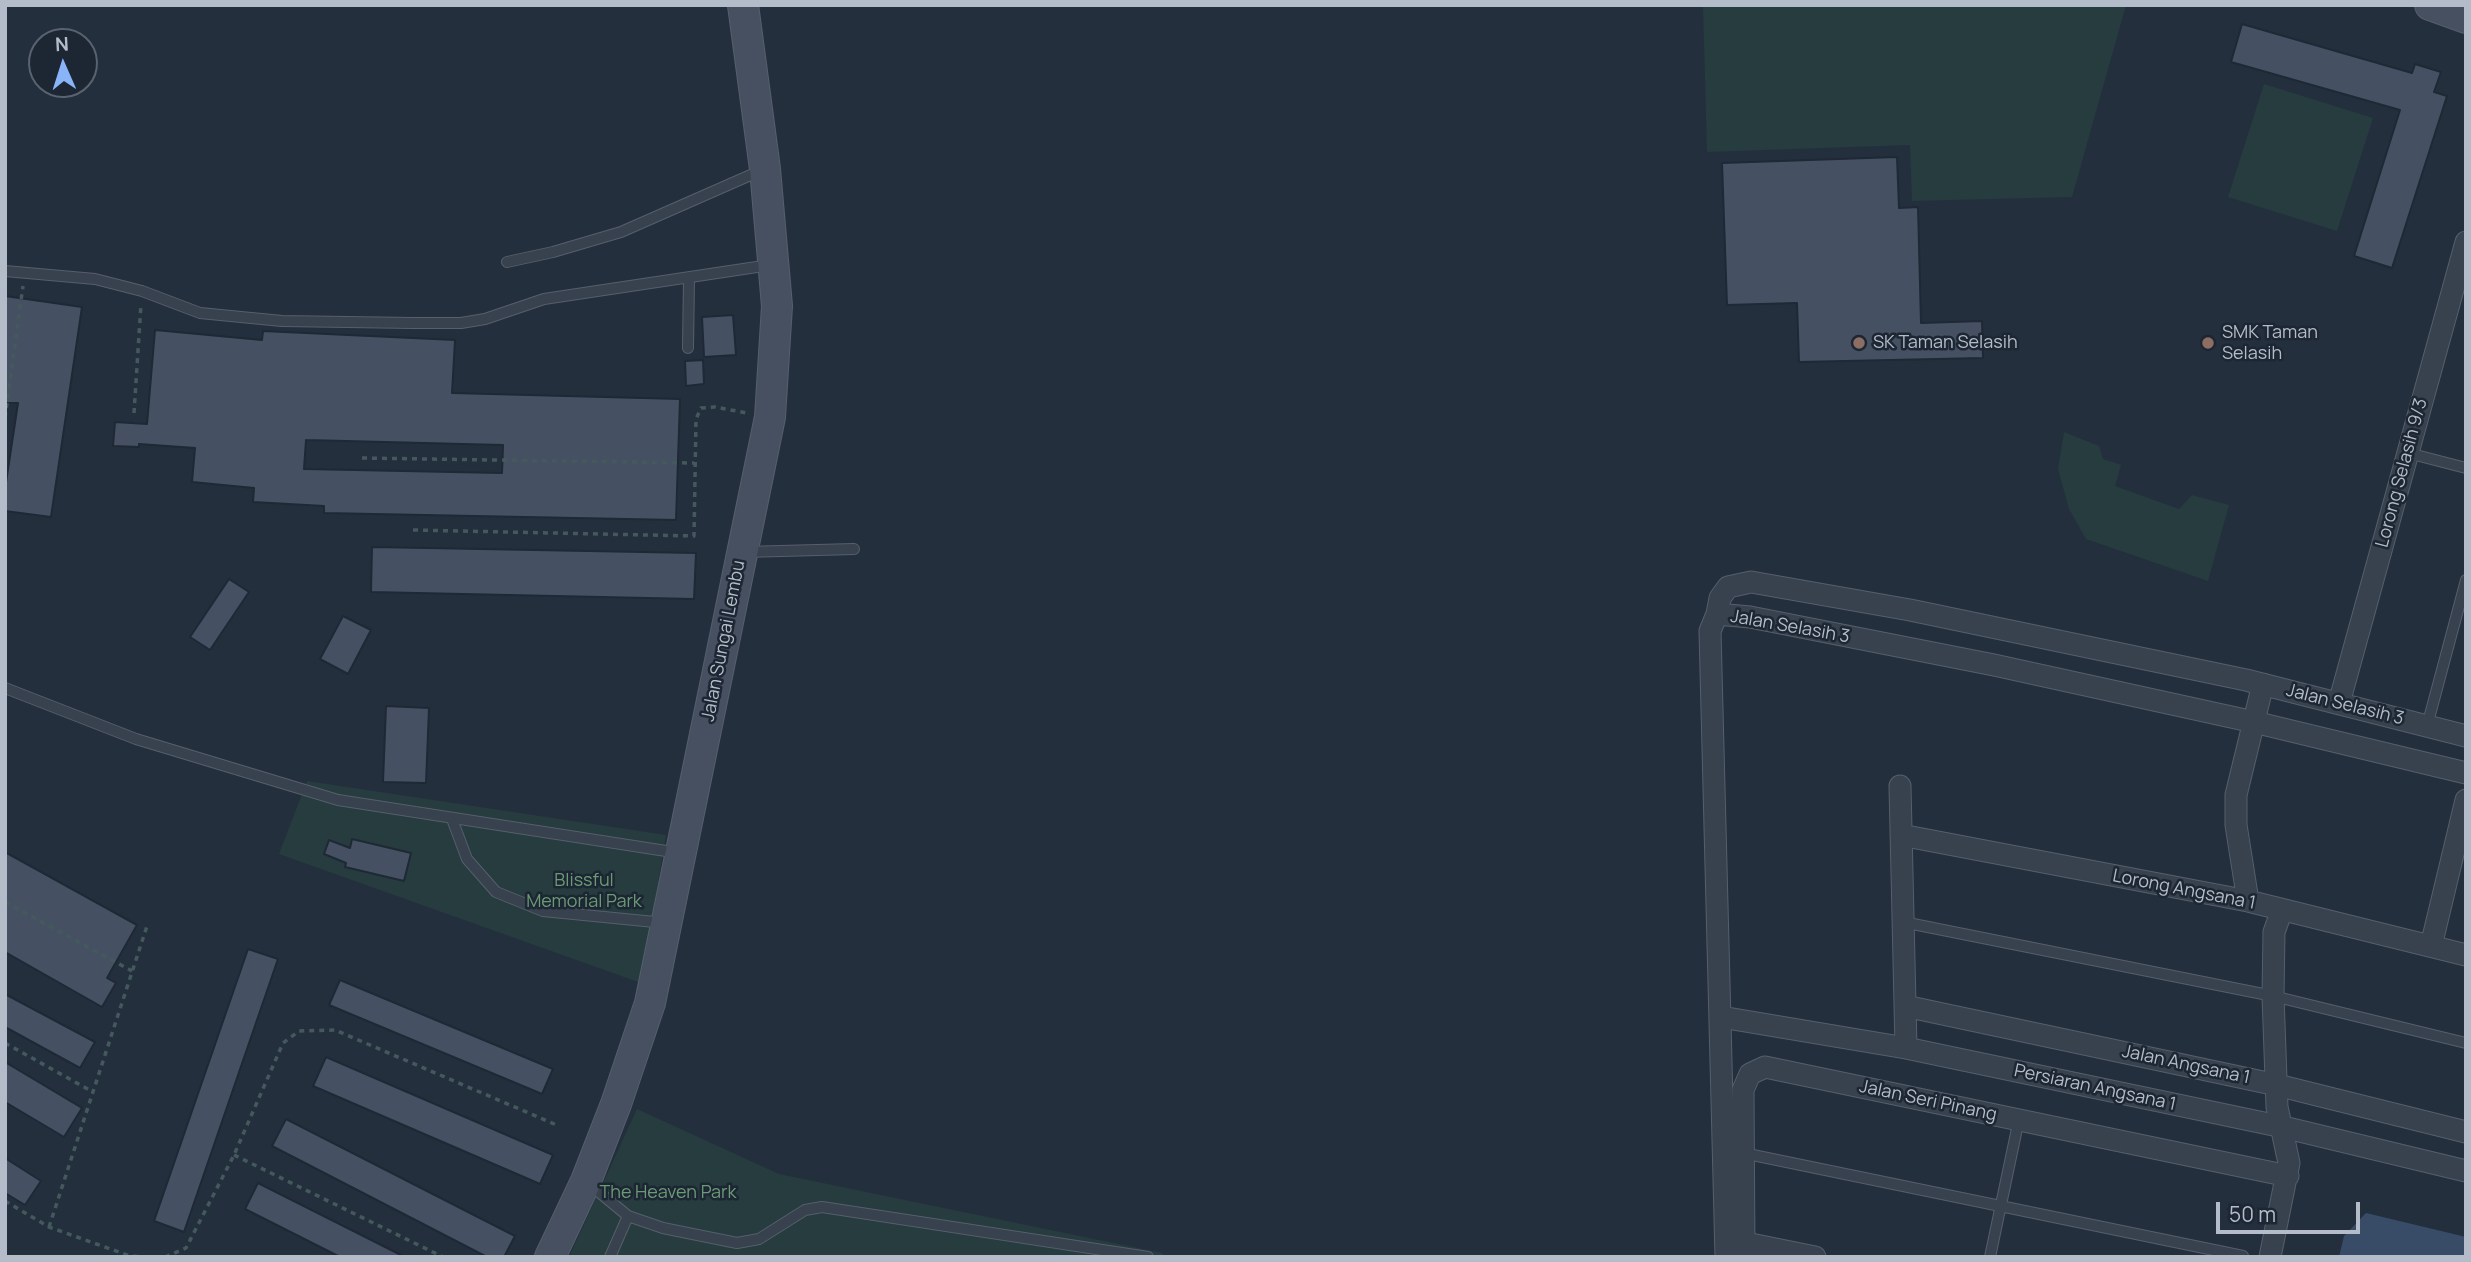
<!DOCTYPE html>
<html>
<head>
<meta charset="utf-8">
<style>
	body { margin:0 }
	#map { position:relative; width:2471px; height:1262px; overflow:hidden; background:#242f3e; font-family:Manrope,sans-serif }
	canvas { display:block }
	.frame { position:absolute; inset:0; border:7px solid #b4bcc9; pointer-events:none }
	.north { position:absolute; left:28px; top:28px; width:70px; height:70px; box-sizing:border-box; background:#1d2633; border:2px solid #59626f; border-radius:50%; rotate:357deg; font-size:19px; font-weight:700; line-height:28px; text-align:center; color:#b4bcc9 }
	.north::after { content:''; display:block; margin:auto; width:24px; height:32px; background:#8ab4f8; clip-path:polygon(50% 0,100% 100%,50% 72%,0 100%) }
	.scale { position:absolute; left:2216px; top:1202px; width:144px; height:32px; box-sizing:border-box; border:4px solid #b4bcc9; border-top:0; padding-left:9px; font-size:21px; line-height:24px; white-space:nowrap; color:#b4bcc9; -webkit-text-stroke:5px #1d2633; paint-order:stroke }
</style>
</head>
<body>
<div id="map">
<canvas width="2471" height="1262"></canvas>
<div class="frame"></div>
<div class="north">N</div>
<div class="scale">50 m</div>
</div>
<script>
const c = document.querySelector('canvas').getContext('2d');
c.lineJoin = 'round';
function fill(path, color) {
  c.fillStyle = color;
  c.fill(path, 'evenodd');
}
function shape(rows) {
  const path = new Path2D();
  for (const r of rows) {
    path.moveTo(r[0], r[1]);
    for (let i = 2; i < r.length; i += 2) path.lineTo(r[i], r[i + 1]);
  }
  return path;
}
function trace(path, color, width, dash) {
  c.strokeStyle = color;
  c.lineWidth = width;
  c.lineCap = dash ? 'butt' : 'round';
  c.setLineDash(dash || []);
  c.stroke(path);
}
function write(font, color, halo, rows, align = 'center') {
  c.font = font + ' Manrope,sans-serif';
  c.lineWidth = 5;
  c.setLineDash([]);
  c.textBaseline = 'middle';
  c.strokeStyle = halo;
  c.fillStyle = color;
  for (const [text, x, y, turn = 0] of rows) {
    c.save();
    c.translate(x, y);
    c.rotate((+turn || 0) * Math.PI / 180);
    c.textAlign = isNaN(turn) ? turn : align;
    if (halo) c.strokeText(text, 0, 0);
    c.fillText(text, 0, 0);
    c.restore();
  }
}
const green = shape([
	[1703,5,2126,5,2072,197,1912,201,1910,145,1707,152],
	[2264,84,2373,118,2337,231,2228,197],
	[2064,432,2099,446,2103,459,2121,465,2115,486,2179,509,2192,495,2229,505,2208,581,2086,539,2069,509,2058,469],
	[307,781,666,835,641,983,279,854],
	[637,1109,779,1174,1162,1253,1166,1257,569,1257]
]);
const water = shape([
	[2366,1213,2466,1237,2466,1257,2339,1257,2344,1236]
]);
const building = shape([
	[2242,24,2412,73,2415,64,2441,72,2434,92,2447,96,2392,268,2354,256,2400,110,2231,62,2242,24],
	[1897,157,1899,208,1918,207,1921,323,1982,321,1983,358,1799,362,1797,303,1727,305,1722,163,1897,157],
	[5,296,82,307,51,517,5,511,5,489,18,403,5,403,5,296],
	[733,315,736,355,704,357,702,317,733,315],
	[155,330,262,340,263,331,455,340,452,393,680,399,676,520,324,513,324,506,253,502,254,488,192,482,195,448,139,444,139,447,113,446,115,422,147,424,155,330],
	[306,440,503,445,502,473,304,469,306,440],
	[703,360,704,384,686,386,685,361,703,360],
	[372,547,696,553,694,599,371,592,372,547],
	[229,579,249,592,210,650,190,637,229,579],
	[343,616,371,630,348,674,320,659,343,616],
	[386,706,429,708,426,783,383,782,386,706],
	[352,839,411,853,404,881,345,867,346,863,324,854,329,840,350,848,352,839],
	[5,852,137,925,107,978,116,983,102,1007,5,952,5,852],
	[248,949,278,959,184,1232,154,1221,248,949],
	[340,980,553,1069,542,1094,329,1005,340,980],
	[5,994,95,1042,80,1068,5,1027,5,994],
	[326,1057,553,1155,540,1184,313,1086,326,1057],
	[5,1062,82,1108,64,1137,5,1102,5,1062],
	[286,1119,515,1236,504,1257,487,1257,272,1146,286,1119],
	[5,1158,41,1181,25,1205,5,1193,5,1158],
	[258,1183,405,1257,340,1257,245,1209,258,1183]
]);
const path = shape([
	[134,413,141,304],
	[5,418,23,286],
	[362,458,694,463],
	[413,530,694,536,696,419,701,408,715,407,747,413],
	[5,902,132,971],
	[5,1043,93,1092],
	[234,1155,443,1257],
	[5,1201,49,1227,130,1256,145,1257],
	[49,1227,148,923],
	[165,1257,186,1248,234,1155,283,1043,299,1031,335,1030,559,1126]
]);
const lane = shape([
	[507,262,553,252,621,232,762,170],
	[5,271,95,279,142,291,200,313,282,321,412,323,461,323,485,319,544,299,770,265],
	[688,348,689,278],
	[2408,453,2466,468],
	[744,552,854,549],
	[5,688,136,739,338,800,679,853],
	[2427,726,2466,580],
	[452,819,467,859,496,892,543,911,665,923],
	[1903,922,2273,996,2466,1043],
	[1743,1153,2243,1256],
	[588,1183,628,1216,663,1228,737,1243,759,1239,805,1210,822,1207,1148,1257],
	[610,1257,628,1216],
	[1990,1257,2019,1119]
]);
const street = shape([
	[1717,614,1750,617,1994,665,2254,722,2466,773],
	[2339,703,2466,242],
	[1900,786,1906,1048],
	[1901,835,2248,901,2466,955],
	[2248,901,2236,825,2236,795,2263,684],
	[2431,946,2466,800],
	[1905,1006,2277,1085,2466,1132],
	[1721,1017,1906,1048,2283,1127,2466,1171],
	[1731,1240,1815,1257],
	[1726,1257,1710,631,1717,614,1720,598,1728,587,1751,582,1910,610,2246,680,2466,736],
	[1744,1257,1743,1090,1750,1074,1765,1067,2288,1176],
	[2270,1257,2289,1163,2277,1107,2273,996,2274,932,2282,910]
]);
const secondary = shape([
	[2430,5,2466,18],
	[550,1257,586,1181,616,1104,650,1003,770,417,777,306,765,169,743,5]
]);
const markers = [
	[1859,343,7,"#8d6e63"],
	[2208,343,7,"#8d6e63"]
];
const poiNames = [
	["SMK Taman",2222,333],
	["Selasih",2222,354],
	["SK Taman Selasih",1873,343]
];
const streetNames = [
	["Lorong Selasih 9/3",2402,473,-75],
	["Jalan Selasih 3",1790,627,10],
	["Jalan Sungai Lembu",724,641,-79],
	["Jalan Selasih 3",2345,705,14],
	["Lorong Angsana 1",2184,890,11],
	["Jalan Angsana 1",2186,1065,12],
	["Persiaran Angsana 1",2095,1088,12],
	["Jalan Seri Pinang",1928,1101,12]
];
const parkNames = [
	["Blissful",584,881],
	["Memorial Park",584,902],
	["The Heaven Park",668,1193]
];
fill(green, '#263c3f');
fill(water, '#394c67');
fill(building, '#455162');
trace(building, '#1f2835', 2);
trace(lane, '#565f6c', 12);
trace(street, '#565f6c', 23);
trace(secondary, '#565f6c', 32);
trace(path, '#44595c', 3.5, [5, 5]);
trace(lane, '#38414e', 10);
trace(street, '#38414e', 21);
trace(secondary, '#465061', 30);
for (const [x, y, r, color] of markers) {
  const dot = new Path2D();
  dot.arc(x, y, r, 0, 2 * Math.PI);
  c.fillStyle = color;
  c.fill(dot);
  trace(dot, '#1d2633', 2.5);
}
write('18px', '#b4bcc9', '#1d2633', poiNames, 'left');
write('18px', '#b4bcc9', '#1d2633', streetNames);
write('18px', '#6b9a76', '#1d2633', parkNames);
</script>
</body>
</html>
